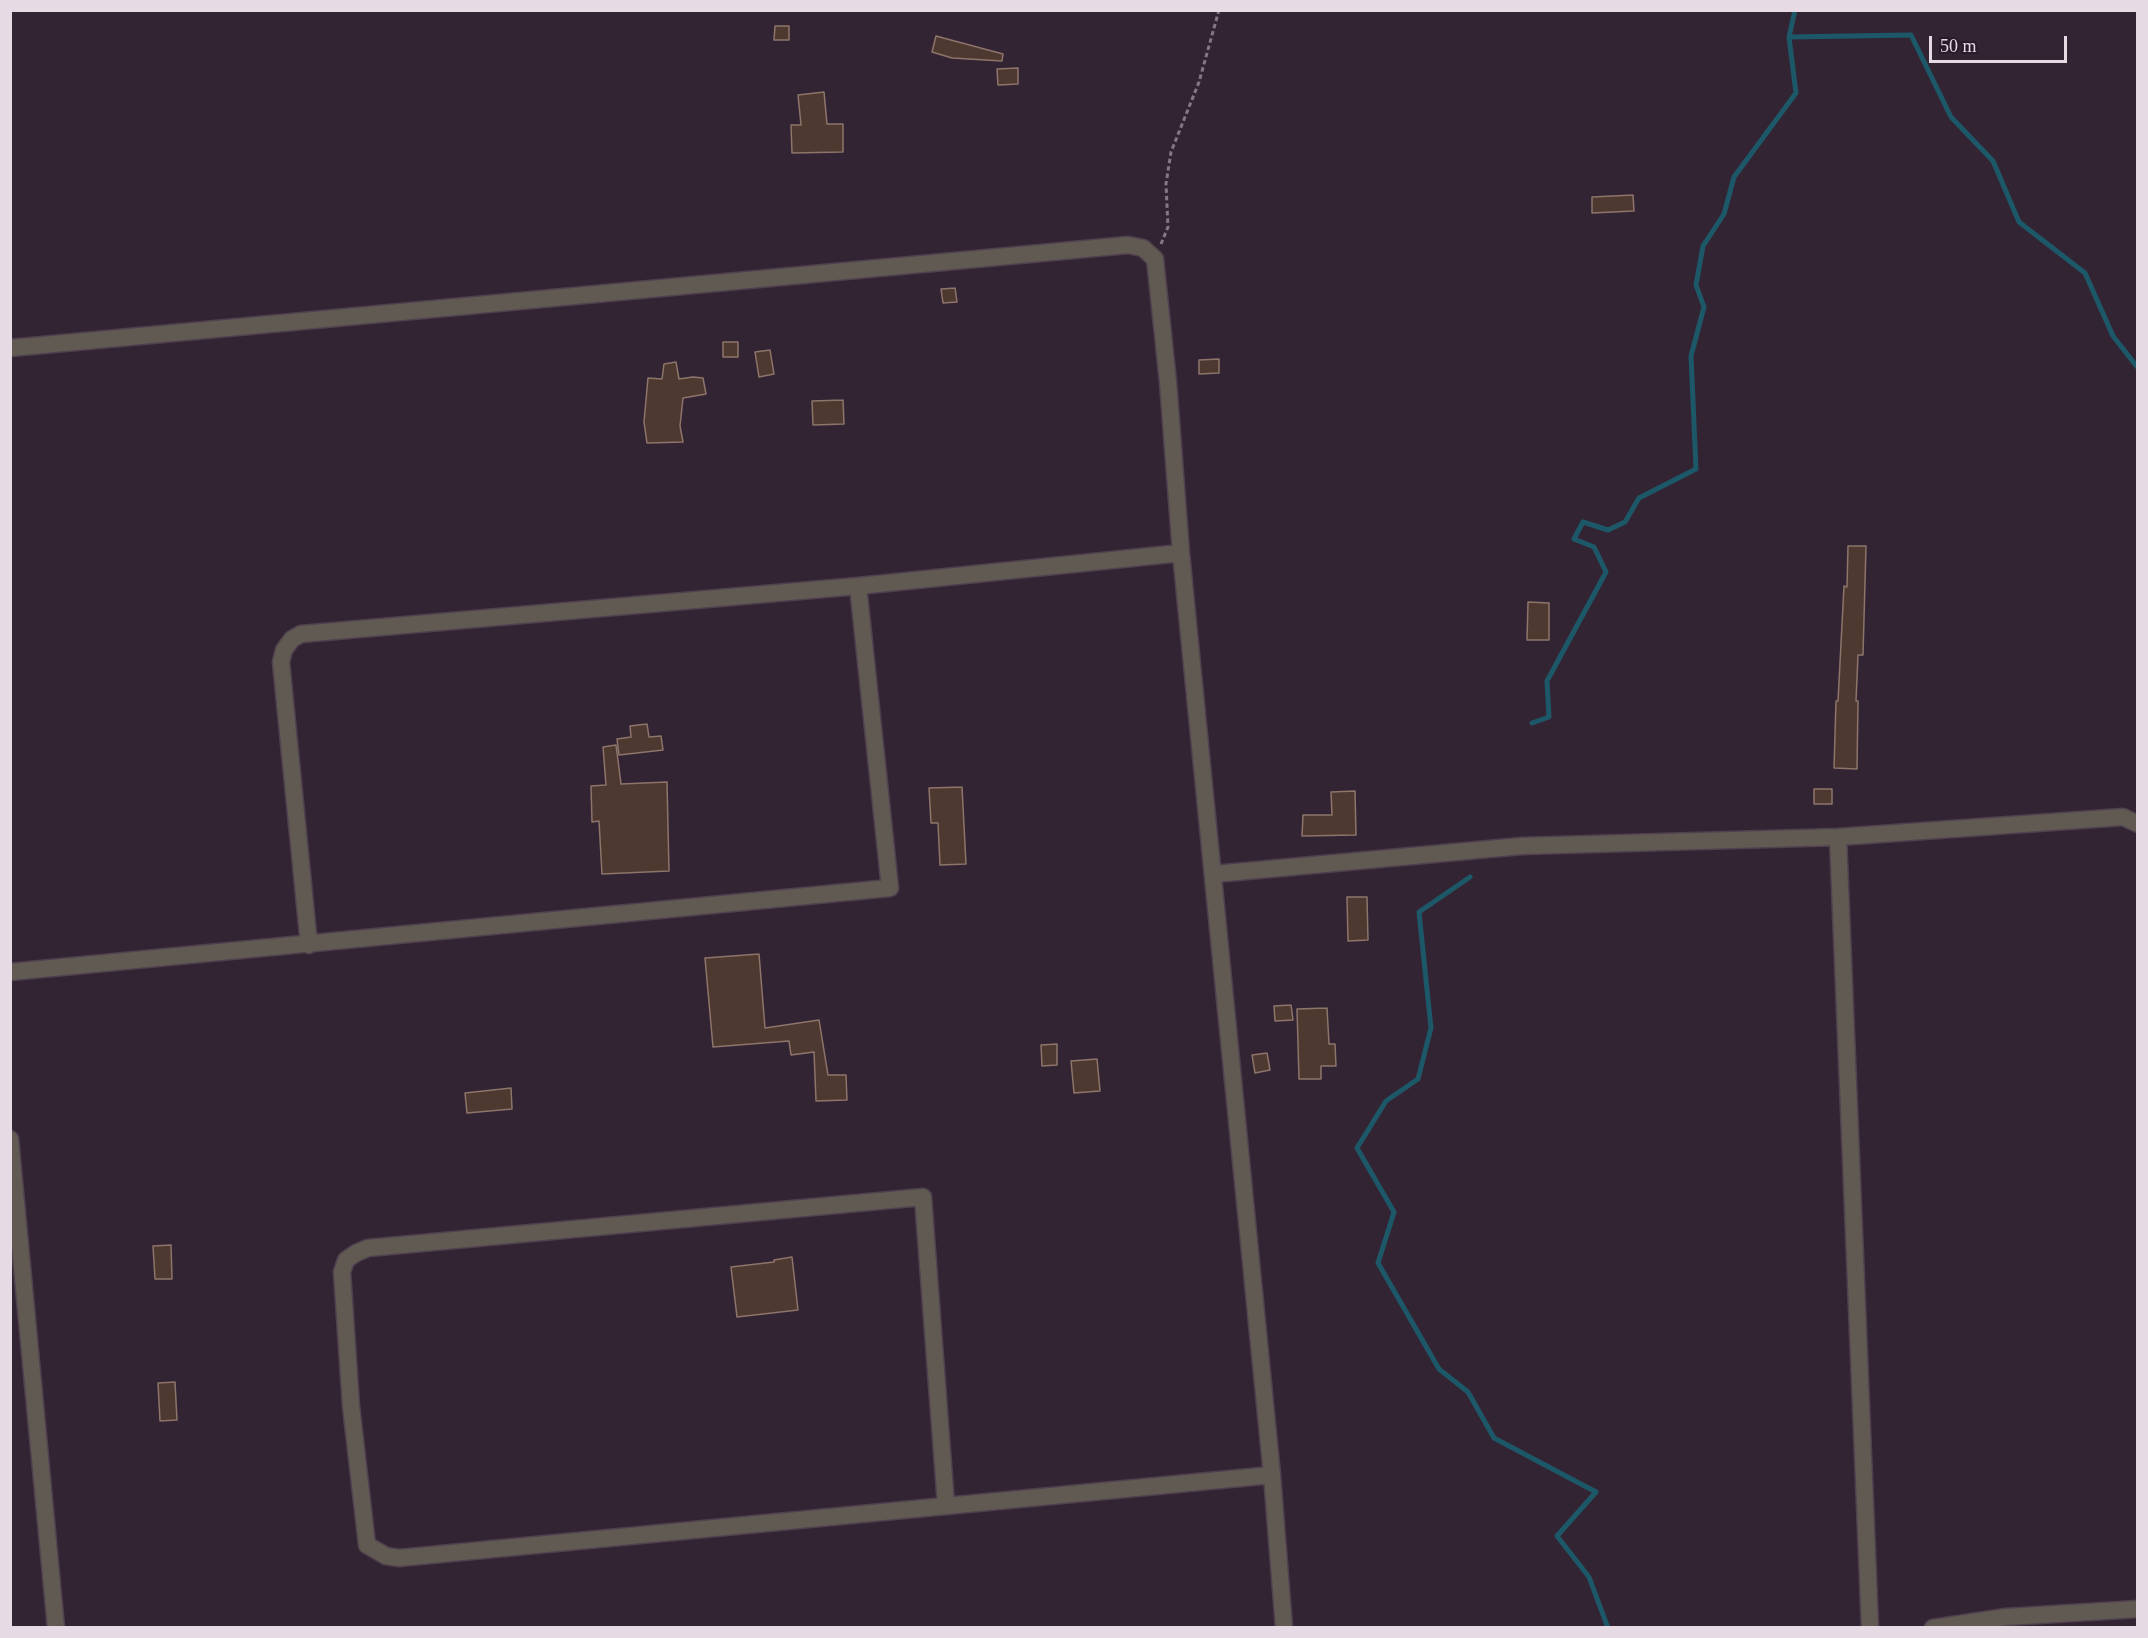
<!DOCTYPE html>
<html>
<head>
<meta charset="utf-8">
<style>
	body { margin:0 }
	#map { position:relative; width:2148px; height:1638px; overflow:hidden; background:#332433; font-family:Georgia,serif }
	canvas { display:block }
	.frame { position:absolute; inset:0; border:12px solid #e6dbe5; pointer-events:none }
	.scale { position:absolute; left:1929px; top:36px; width:138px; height:27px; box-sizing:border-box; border:3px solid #e6dbe5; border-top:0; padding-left:8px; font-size:18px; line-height:21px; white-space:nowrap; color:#e6dbe5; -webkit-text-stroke:4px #291a29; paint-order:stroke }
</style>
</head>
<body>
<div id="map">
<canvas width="2148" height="1638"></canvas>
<div class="frame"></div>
<div class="scale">50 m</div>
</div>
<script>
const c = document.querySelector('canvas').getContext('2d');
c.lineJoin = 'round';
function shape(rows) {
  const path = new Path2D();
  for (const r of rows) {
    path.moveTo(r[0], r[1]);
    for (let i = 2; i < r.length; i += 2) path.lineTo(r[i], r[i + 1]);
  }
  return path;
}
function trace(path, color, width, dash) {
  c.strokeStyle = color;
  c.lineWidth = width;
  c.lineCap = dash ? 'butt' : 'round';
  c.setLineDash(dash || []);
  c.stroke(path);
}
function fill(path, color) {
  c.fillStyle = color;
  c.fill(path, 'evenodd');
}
const stream = shape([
	[1789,37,1911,35,1951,117,1993,161,2019,222,2085,273,2113,336,2138,368],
	[1532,723,1549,717,1547,681,1606,572,1594,547,1574,539,1583,522,1608,530,1625,522,1639,498,1696,469,1691,356,1704,307,1696,285,1703,246,1724,214,1734,177,1796,93,1789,37,1795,10],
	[1470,877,1419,912,1431,1028,1418,1079,1386,1101,1357,1148,1394,1212,1378,1263,1439,1369,1468,1392,1494,1438,1596,1492,1557,1536,1589,1577,1608,1628]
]);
const building = shape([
	[775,26,789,26,789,40,774,40,775,26],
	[936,36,1003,54,1002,61,952,58,932,52,936,36],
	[1018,68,1018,84,998,85,997,69,1018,68],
	[824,92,827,124,843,124,843,152,792,153,791,125,801,125,798,95,824,92],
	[1633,195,1634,211,1592,213,1592,197,1633,195],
	[955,288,957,302,943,303,941,289,955,288],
	[723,342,738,342,738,357,723,357,723,342],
	[770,350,774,374,759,377,755,352,770,350],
	[1219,359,1219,373,1199,374,1199,360,1219,359],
	[676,362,679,379,693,377,703,378,706,394,683,398,680,426,683,442,647,443,644,422,648,378,662,379,664,364,676,362],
	[843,400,844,424,813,425,812,401,843,400],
	[1848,546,1866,546,1863,655,1858,655,1856,701,1858,701,1857,769,1834,768,1836,701,1838,701,1844,586,1847,587,1848,546],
	[1528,602,1549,603,1549,640,1527,640,1528,602],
	[647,724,649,737,661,736,663,750,619,755,617,739,631,737,630,726,647,724],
	[616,745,621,784,667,782,669,871,602,874,599,821,592,822,591,786,606,785,603,747,616,745],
	[962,787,966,864,940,865,938,823,931,823,929,788,962,787],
	[1814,789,1832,789,1832,804,1814,804,1814,789],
	[1355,791,1356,835,1302,836,1303,815,1332,815,1331,792,1355,791],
	[1347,897,1367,897,1368,940,1348,941,1347,897],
	[759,954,765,1028,819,1020,828,1075,846,1075,847,1100,816,1101,814,1052,791,1055,789,1041,713,1047,705,958,759,954],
	[1291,1005,1293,1020,1275,1021,1274,1006,1291,1005],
	[1327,1008,1329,1044,1335,1044,1336,1066,1321,1066,1321,1079,1299,1079,1297,1009,1327,1008],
	[1057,1044,1057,1065,1042,1066,1041,1045,1057,1044],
	[1267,1053,1270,1070,1255,1073,1252,1055,1267,1053],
	[1097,1059,1100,1091,1074,1093,1071,1061,1097,1059],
	[511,1088,512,1109,467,1113,465,1093,511,1088],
	[171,1245,172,1279,155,1279,153,1246,171,1245],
	[792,1257,798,1310,737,1317,731,1267,774,1262,774,1260,792,1257],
	[175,1382,177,1420,160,1421,158,1383,175,1382]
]);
const path = shape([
	[1161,244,1168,227,1166,184,1171,152,1199,82,1219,10]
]);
const minor = shape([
	[10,348,1128,245,1143,248,1155,259,1168,382,1181,553,858,586,301,634,292,639,284,650,281,662,309,945],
	[1181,553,1272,1475,1284,1628],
	[1838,837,1870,1628],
	[1214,874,1522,846,1838,837,2123,817,2138,824],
	[10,972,890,888,858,586],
	[10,1139,56,1628],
	[946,1505,923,1197,368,1248,356,1253,346,1260,342,1272,351,1406,367,1545,386,1556,399,1558,1272,1475],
	[1933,1628,2006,1617,2138,1609]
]);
trace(stream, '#1d5869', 5);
fill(building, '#4e3930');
trace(building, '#8d756b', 1.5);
trace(minor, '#50414f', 19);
trace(path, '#857784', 3, [4.5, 3]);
trace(minor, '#605a52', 16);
</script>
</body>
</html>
